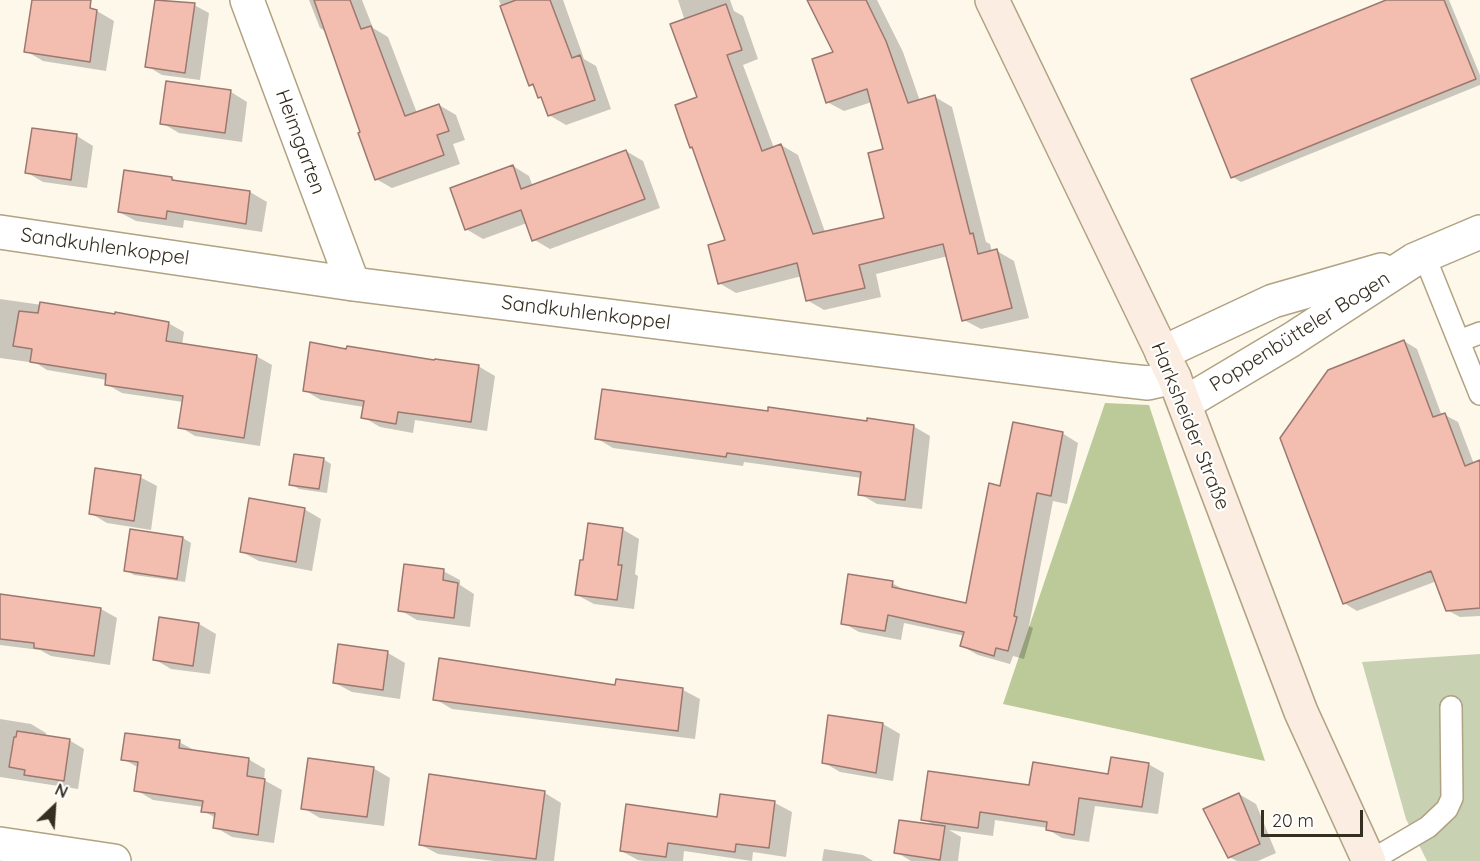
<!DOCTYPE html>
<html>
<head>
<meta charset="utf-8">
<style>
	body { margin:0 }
	#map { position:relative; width:1480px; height:861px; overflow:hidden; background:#fdf8ea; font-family:Quicksand,sans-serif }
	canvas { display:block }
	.north { position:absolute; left:24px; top:777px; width:60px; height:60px; -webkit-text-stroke:4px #fff; paint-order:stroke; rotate:25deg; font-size:16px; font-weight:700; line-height:24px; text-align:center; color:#352f22 }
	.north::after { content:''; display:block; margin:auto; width:21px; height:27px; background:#352f22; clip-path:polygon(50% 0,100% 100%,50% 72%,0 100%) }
	.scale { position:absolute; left:1261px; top:810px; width:102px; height:27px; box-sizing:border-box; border:3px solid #352f22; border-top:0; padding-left:8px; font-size:18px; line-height:21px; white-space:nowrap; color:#352f22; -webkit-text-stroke:4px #fff; paint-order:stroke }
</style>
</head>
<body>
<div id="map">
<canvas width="1480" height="861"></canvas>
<div class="north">N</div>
<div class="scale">20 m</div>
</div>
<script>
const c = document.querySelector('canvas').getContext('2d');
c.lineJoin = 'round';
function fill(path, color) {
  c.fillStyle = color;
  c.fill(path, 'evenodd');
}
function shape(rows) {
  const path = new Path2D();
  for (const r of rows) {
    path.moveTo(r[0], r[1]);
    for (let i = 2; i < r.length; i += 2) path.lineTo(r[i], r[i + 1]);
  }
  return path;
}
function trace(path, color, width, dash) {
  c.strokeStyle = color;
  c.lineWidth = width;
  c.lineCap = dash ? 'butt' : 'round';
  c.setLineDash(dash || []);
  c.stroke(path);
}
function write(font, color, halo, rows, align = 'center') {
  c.font = font + ' Quicksand,sans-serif';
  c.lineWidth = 4.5;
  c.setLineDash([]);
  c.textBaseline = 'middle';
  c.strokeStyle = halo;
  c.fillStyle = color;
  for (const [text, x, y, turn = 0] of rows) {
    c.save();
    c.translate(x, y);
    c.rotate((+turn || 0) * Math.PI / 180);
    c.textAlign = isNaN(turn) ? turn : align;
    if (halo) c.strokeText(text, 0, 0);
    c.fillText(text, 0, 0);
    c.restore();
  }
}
const green = shape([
	[1480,654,1480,861,1427,861,1406,819,1362,662]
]);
const forest = shape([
	[1105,403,1149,405,1265,761,1003,704]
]);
const shadow = shape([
	[34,0,44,0,97,11,114,21,106,71,43,61,26,51],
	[156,0,194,5,209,13,200,80,162,75,147,66],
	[309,0,362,0,373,28,388,37,417,113,439,105,456,115,465,140,453,144,460,164,392,188,376,179,362,133,327,32,320,28],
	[499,0,563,0,584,59,596,66,611,109,566,125,549,115,544,100,539,97,536,88,531,85],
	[678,0,730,0,734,11,743,16,758,59,743,65,774,148,781,145,798,155,825,232,886,219,885,150,872,102,844,111,827,102,835,52,809,0,877,0,903,52,920,101,935,97,952,107,986,242,990,244,992,252,997,251,1014,261,1029,318,981,329,964,320,948,256,876,274,881,297,824,310,807,300,802,276,736,293,719,283,727,242,685,21],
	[1390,0,1449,0,1480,75,1480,85,1241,182,1233,177],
	[231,92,247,102,242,142,179,133,162,123],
	[77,136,93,146,87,188,43,182,26,172],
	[626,151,643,161,660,208,550,249,533,239,527,223,483,239,466,229,513,166,529,176,533,187],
	[172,178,178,182,250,192,267,202,262,232,184,220,183,228,136,221,119,212],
	[0,299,168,323,184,332,182,345,256,356,272,365,260,446,195,436,180,427,183,402,122,393,106,384,107,380,47,370,36,363,0,358],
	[1404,341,1417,349,1442,416,1445,415,1458,422,1474,464,1480,462,1480,616,1460,617,1447,610,1437,581,1357,611,1344,603],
	[348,351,478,366,495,376,487,431,415,420,413,433,380,427,363,417,364,407,321,400,304,390],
	[769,412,913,426,930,436,922,509,877,504,860,494,862,478,744,462,743,466,613,448,596,438],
	[1062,433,1078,443,1067,504,1053,501,1029,626,1033,628,1024,659,1013,656,1010,664,978,655,962,646,965,636,904,623,901,640,859,632,843,623,892,583,908,592,967,605,1001,487],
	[323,459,331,464,327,493,299,489,291,484],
	[140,477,157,486,151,530,107,523,90,513],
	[304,509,321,519,312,571,259,561,242,552],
	[622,529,639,539,635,574,638,576,634,609,594,604,577,595,585,562],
	[183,538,191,543,185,582,134,575,125,570],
	[443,571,460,580,460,585,474,594,470,627,417,620,400,610],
	[0,595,101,609,117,618,110,665,51,656,40,650,0,645],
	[199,624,216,634,210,674,171,669,154,659],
	[340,646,388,653,405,663,400,699,352,692,335,683],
	[617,681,683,690,700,699,695,739,452,709,435,699,616,686],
	[0,719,31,724,46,733,46,737,69,740,84,749,78,789,0,777],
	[883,724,900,734,893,781,840,772,823,762],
	[179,742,196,751,248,759,265,769,264,780,282,790,274,843,232,837,215,827,216,818,203,811,204,807,153,800,136,790,139,768,123,759],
	[1148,764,1164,773,1158,814,1095,806,1089,842,1062,838,1047,829,1048,828,995,820,993,836,949,830,961,837,958,861,911,861,896,852,935,826,923,819,1030,787,1110,776],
	[373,768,390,778,384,826,320,818,303,808],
	[545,793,561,803,554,861,494,861,438,854,421,845],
	[1239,794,1256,804,1276,853,1258,861,1237,861,1229,857],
	[721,795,775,803,792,812,786,857,753,852,752,861,684,851,683,861,644,861,638,860,621,851,718,819],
	[824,849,863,855,873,861,822,861]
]);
const building = shape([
	[32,0,91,0,90,8,97,10,90,62,24,52,32,0],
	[155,0,195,3,185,73,145,67,155,0],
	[314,0,350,0,361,29,371,26,405,116,439,104,449,131,437,135,444,155,375,180,358,133,360,132,314,0],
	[516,0,550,0,572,58,580,55,595,100,548,116,541,97,538,98,533,84,529,86,500,6,516,0],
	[807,0,866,0,886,41,908,103,935,95,970,234,973,233,978,254,997,249,1012,308,962,321,943,244,859,265,865,288,806,301,797,263,718,284,708,245,725,240,692,147,690,148,675,105,697,97,670,24,726,4,742,50,727,55,762,151,781,144,813,234,884,218,868,153,883,149,867,89,826,103,812,59,833,52,807,0],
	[1386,0,1444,0,1476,79,1231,178,1191,79,1386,0],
	[166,81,231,90,225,133,160,124,166,81],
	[32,128,77,134,71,180,25,173,32,128],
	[626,150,645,199,532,241,521,210,465,230,450,188,513,165,521,189,626,150],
	[124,170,172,177,172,180,250,191,246,224,167,211,166,219,118,212,124,170],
	[40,302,115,314,115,312,169,322,166,341,257,355,244,438,178,428,183,396,105,385,106,374,30,362,32,349,13,346,19,311,38,313,40,302],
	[1404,340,1433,417,1445,413,1465,466,1480,460,1480,608,1446,611,1431,571,1343,604,1280,438,1328,370,1404,340],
	[310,342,346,349,347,346,434,360,435,359,479,365,471,422,398,412,396,424,361,418,364,401,303,391,310,342],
	[602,389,768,411,768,407,867,421,867,418,914,425,905,500,858,495,861,472,727,453,726,457,595,439,602,389],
	[1013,422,1063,432,1051,496,1037,493,1014,616,1017,617,1008,651,996,648,994,656,960,646,964,632,888,615,885,631,841,624,848,574,893,581,892,587,966,603,989,483,1000,486,1013,422],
	[294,454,324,458,319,489,289,485,294,454],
	[95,468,141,475,134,521,89,514,95,468],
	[249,498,305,508,296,562,240,552,249,498],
	[588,523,623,528,618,565,622,565,617,600,575,595,580,560,583,560,588,523],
	[130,529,183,537,177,579,124,571,130,529],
	[404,564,444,569,443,580,458,583,454,618,398,611,404,564],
	[0,594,101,608,94,656,34,648,34,643,0,639,0,594],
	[159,617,199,623,193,666,153,660,159,617],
	[338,644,388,651,383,690,333,683,338,644],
	[439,658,615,685,616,679,683,688,678,731,433,700,439,658],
	[828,715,883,723,876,773,822,763,828,715],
	[17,731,70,739,64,781,24,775,25,770,9,767,14,737,16,737,17,731],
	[125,733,180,740,179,748,249,758,247,776,265,779,258,835,213,828,215,813,201,812,203,801,134,791,138,762,121,760,125,733],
	[1111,757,1149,763,1142,807,1079,798,1074,835,1046,830,1047,822,980,812,978,828,921,820,928,771,1029,785,1033,762,1108,774,1111,757],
	[308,758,374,767,367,817,301,809,308,758],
	[429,774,545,791,536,859,419,845,429,774],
	[1239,793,1260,844,1228,858,1203,809,1239,793],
	[720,794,775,801,769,848,736,844,735,852,668,843,666,857,620,851,626,804,717,817,720,794],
	[899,820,945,826,940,860,894,853,899,820]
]);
const lane = shape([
	[1424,255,1480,394],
	[1459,341,1480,333],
	[1370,861,1428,827,1447,809,1452,798,1451,707]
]);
const street = shape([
	[247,0,353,284],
	[0,232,353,284,1120,380,1148,383,1174,377],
	[1162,353,1273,301,1381,270],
	[1185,403,1291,340,1414,260,1480,232],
	[0,844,114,861]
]);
const secondary = shape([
	[992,0,1174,377,1301,712,1369,861]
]);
const streetNames = [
	["Heimgarten",300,142,70],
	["Sandkuhlenkoppel",105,247,8],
	["Sandkuhlenkoppel",586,313,7],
	["Poppenbütteler Bogen",1300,332,-32],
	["Harksheider Straße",1190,426,68]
];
fill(green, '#c8d1b2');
fill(forest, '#bcc999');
fill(shadow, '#0003');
fill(building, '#f3bdb0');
trace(building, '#9c786f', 1.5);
trace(lane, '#b0a282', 24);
trace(street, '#b0a282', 36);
trace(secondary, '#b0a282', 36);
trace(lane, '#fff', 21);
trace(street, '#fff', 33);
trace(secondary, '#fbede2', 33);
write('20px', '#352f22', '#fff', streetNames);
</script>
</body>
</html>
